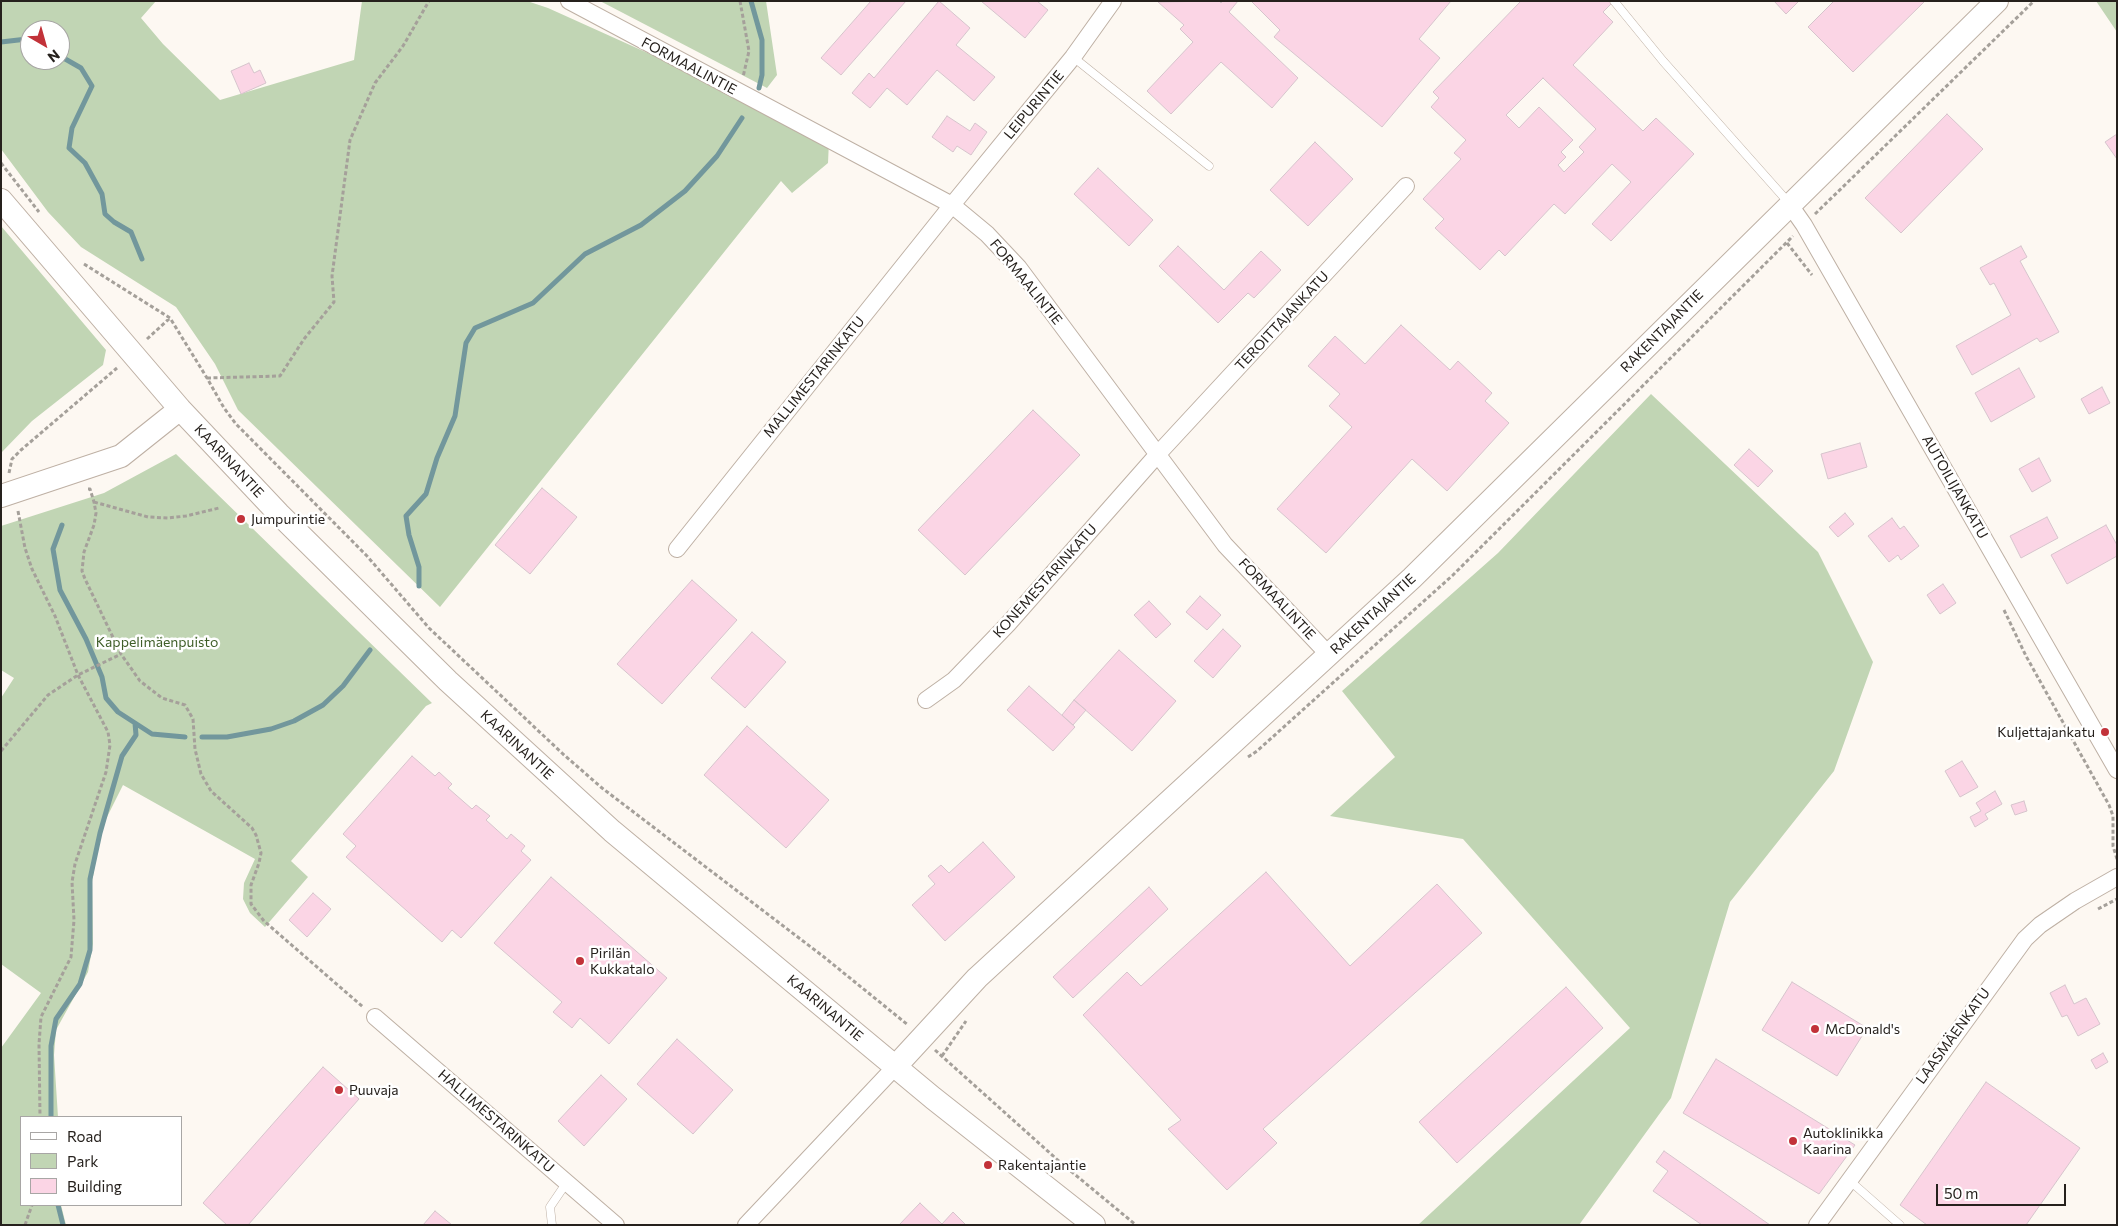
<!DOCTYPE html>
<html>
<head>
<meta charset="utf-8">
<style>
	body { margin:0 }
	#map { position:relative; width:2118px; height:1226px; overflow:hidden; background:#fdf8f2; font-family:Commissioner,sans-serif }
	canvas { display:block }
	.frame { position:absolute; inset:0; border:2px solid #26211d; pointer-events:none }
	.legend { position:absolute; left:20px; top:1116px; width:162px; height:90px; box-sizing:border-box; background:#fff; border:1px solid #a8a6a5; margin:0; padding:6px 9px; list-style:none; font-size:15px; color:#26211d }
	.legend li { display:flex; align-items:center; gap:10px; height:25px }
	.legend b { width:25px; border:1px solid #a8a6a5 }
	.north { position:absolute; left:20px; top:20px; width:50px; height:50px; box-sizing:border-box; background:#fff; border:1px solid #a8a6a5; border-radius:50%; rotate:142deg; font-size:14px; font-weight:700; line-height:20px; text-align:center; color:#26211d }
	.north::after { content:''; display:block; margin:auto; width:18px; height:22px; background:#c23239; clip-path:polygon(50% 0,100% 100%,50% 72%,0 100%) }
	.scale { position:absolute; left:1936px; top:1184px; width:130px; height:22px; box-sizing:border-box; border:2px solid #26211d; border-top:0; padding-left:6px; font-size:15px; line-height:18px; white-space:nowrap; color:#26211d; -webkit-text-stroke:4px #fff; paint-order:stroke }
</style>
</head>
<body>
<div id="map">
<canvas width="2118" height="1226"></canvas>
<div class="frame"></div>
<ul class="legend">
<li><b style="height:6px;background:#fff"></b>Road</li>
<li><b style="height:14px;background:#c1d5b4"></b>Park</li>
<li><b style="height:14px;background:#fbd5e5"></b>Building</li>
</ul>
<div class="north">N</div>
<div class="scale">50 m</div>
</div>
<script>
const c = document.querySelector('canvas').getContext('2d');
c.lineJoin = 'round';
function fill(path, color) {
  c.fillStyle = color;
  c.fill(path, 'evenodd');
}
function shape(rows) {
  const path = new Path2D();
  for (const r of rows) {
    path.moveTo(r[0], r[1]);
    for (let i = 2; i < r.length; i += 2) path.lineTo(r[i], r[i + 1]);
  }
  return path;
}
function trace(path, color, width, dash) {
  c.strokeStyle = color;
  c.lineWidth = width;
  c.lineCap = dash ? 'butt' : 'round';
  c.setLineDash(dash || []);
  c.stroke(path);
}
function write(font, color, halo, rows, align = 'center') {
  c.font = font + ' Commissioner,sans-serif';
  c.lineWidth = 5;
  c.setLineDash([]);
  c.textBaseline = 'middle';
  c.strokeStyle = halo;
  c.fillStyle = color;
  for (const [text, x, y, turn = 0] of rows) {
    c.save();
    c.translate(x, y);
    c.rotate((+turn || 0) * Math.PI / 180);
    c.textAlign = isNaN(turn) ? turn : align;
    if (halo) c.strokeText(text, 0, 0);
    c.fillText(text, 0, 0);
    c.restore();
  }
}
const green = shape([
	[1,1,156,1,141,18,163,44,220,100,354,60,362,1,527,1,548,8,763,105,829,141,828,163,792,193,781,181,440,607,238,410,215,364,176,307,81,247,48,212,1,149],
	[30,30,60,30,60,60,30,60],
	[600,1,766,1,777,75,767,88],
	[2096,1,2117,1,2117,32],
	[1,226,106,350,103,365,32,421,1,453],
	[1651,394,1818,552,1873,662,1834,771,1730,902,1671,1098,1579,1225,1418,1225,1630,1028,1463,839,1330,816,1395,757,1342,691,1498,553],
	[176,454,432,703,426,706,291,861,308,877,265,927,250,913,243,899,244,883,255,859,123,785,106,819,99,843,92,882,93,944,88,972,56,1030,54,1055,58,1117,21,1117,21,1205,61,1205,66,1225,1,1225,1,1048,41,993,1,964,1,698,14,678,1,670,1,526,104,493]
]);
const stream = shape([
	[751,1,762,40,762,75,759,88],
	[1,42,27,39,30,41],
	[60,56,81,68,92,86,72,128,69,148,85,163,102,194,105,214,114,222,131,232,142,259],
	[419,586,419,567,409,535,406,516,426,494,437,458,455,416,466,343,475,328,533,303,585,254,641,225,685,191,717,156,742,118],
	[135,723,152,734,185,737],
	[202,737,227,737,271,729,294,721,323,705,343,686,370,650],
	[51,1117,51,1046,56,1019,80,984,90,950,90,879,100,833,122,756,136,735,135,723,118,712,106,698,102,677,86,639,60,590,53,549,62,525],
	[58,1205,63,1225]
]);
const building = shape([
	[871,1,906,1,841,75,821,58,871,1],
	[939,1,970,28,956,45,995,77,974,101,937,70,907,105,887,88,870,108,852,93,869,73,874,78,939,1],
	[981,1,1037,1,1048,10,1025,38,981,1],
	[1219,1,1221,3,1223,1,1238,1,1229,12,1298,78,1272,108,1221,62,1171,114,1147,91,1193,42,1180,29,1184,25,1158,2,1219,1],
	[1251,1,1451,1,1419,39,1440,58,1382,127,1274,37,1280,30,1251,1],
	[1521,1,1614,1,1603,12,1613,22,1573,65,1643,131,1656,118,1694,154,1611,241,1592,224,1631,182,1612,164,1565,214,1554,204,1505,256,1499,250,1480,270,1435,228,1444,219,1423,199,1461,159,1454,153,1466,140,1431,107,1439,98,1433,92,1521,1],
	[1543,78,1596,129,1579,147,1584,152,1564,172,1558,165,1566,157,1561,152,1573,140,1539,107,1519,128,1506,115,1543,78],
	[1774,1,1799,1,1786,14,1774,1],
	[1834,1,1925,1,1853,72,1808,27,1834,1],
	[249,63,254,73,260,70,266,83,241,94,231,71,249,63],
	[1947,114,1983,149,1901,233,1865,198,1947,114],
	[947,116,970,131,975,123,987,132,971,155,957,146,953,152,932,137,947,116],
	[2117,134,2117,159,2105,142,2117,134],
	[1315,142,1353,179,1308,226,1270,190,1315,142],
	[1098,168,1153,220,1129,246,1074,194,1098,168],
	[1178,246,1224,290,1261,251,1281,270,1254,298,1248,293,1218,323,1159,266,1178,246],
	[2021,246,2027,257,2020,261,2059,332,2040,342,2037,338,1972,375,1956,346,2011,315,1994,283,1990,285,1980,268,2021,246],
	[1401,325,1450,370,1458,361,1492,393,1485,401,1509,423,1447,491,1412,459,1326,553,1277,509,1352,427,1329,406,1340,394,1308,366,1335,336,1365,364,1401,325],
	[2019,368,2035,397,1991,422,1975,393,2019,368],
	[2102,387,2110,403,2089,414,2081,399,2102,387],
	[1033,410,1080,455,965,575,918,530,1033,410],
	[1860,443,1867,467,1828,479,1821,454,1860,443],
	[1749,449,1773,471,1758,487,1734,465,1749,449],
	[2039,458,2051,481,2032,492,2019,469,2039,458],
	[542,488,577,517,530,574,495,545,542,488],
	[1845,513,1854,524,1838,537,1829,527,1845,513],
	[2047,517,2058,538,2021,558,2010,536,2047,517],
	[1892,518,1900,529,1904,526,1919,546,1901,560,1898,555,1889,562,1868,536,1892,518],
	[2106,525,2117,545,2117,556,2067,584,2051,555,2106,525],
	[692,580,737,620,662,704,617,664,692,580],
	[1943,584,1956,603,1940,614,1927,595,1943,584],
	[1200,596,1221,615,1207,630,1186,612,1200,596],
	[1149,601,1171,624,1156,638,1134,615,1149,601],
	[1223,629,1241,646,1213,678,1194,661,1223,629],
	[752,632,786,662,745,708,711,678,752,632],
	[1119,650,1176,701,1132,751,1074,700,1119,650],
	[1029,686,1075,727,1053,751,1007,710,1029,686],
	[1074,700,1086,710,1073,725,1062,715,1074,700],
	[747,726,829,800,786,848,704,775,747,726],
	[412,756,435,776,439,772,452,784,448,788,472,809,476,805,490,816,486,820,507,839,511,834,525,846,521,851,531,860,461,938,452,930,442,942,346,857,356,846,343,834,412,756],
	[1962,761,1978,787,1960,797,1945,771,1962,761],
	[1995,791,2002,804,1985,814,1988,819,1975,827,1970,817,1981,811,1976,803,1995,791],
	[2024,801,2027,811,2015,815,2011,805,2024,801],
	[983,842,1015,877,945,941,912,905,935,884,928,876,941,865,949,873,983,842],
	[1266,872,1350,966,1437,884,1482,933,1263,1129,1277,1143,1227,1190,1168,1129,1181,1120,1083,1015,1127,972,1141,986,1266,872],
	[551,877,667,978,609,1044,580,1018,572,1028,553,1012,562,1002,494,943,551,877],
	[1149,887,1168,909,1073,998,1053,977,1149,887],
	[313,893,331,909,307,937,289,920,313,893],
	[1792,982,1867,1028,1837,1076,1762,1030,1792,982],
	[2065,985,2074,1004,2086,998,2100,1024,2078,1036,2067,1015,2062,1017,2050,993,2065,985],
	[1566,987,1603,1028,1457,1163,1419,1122,1566,987],
	[677,1039,733,1090,693,1134,637,1084,677,1039],
	[2103,1053,2108,1062,2096,1069,2091,1060,2103,1053],
	[1716,1059,1855,1145,1819,1194,1683,1113,1716,1059],
	[323,1067,359,1099,248,1225,227,1225,203,1203,323,1067],
	[601,1075,627,1099,584,1146,558,1121,601,1075],
	[1986,1082,2080,1148,2026,1225,1927,1225,1900,1205,1986,1082],
	[1664,1151,1770,1225,1702,1225,1653,1191,1668,1171,1656,1162,1664,1151],
	[920,1203,942,1224,953,1212,966,1225,899,1225,920,1203],
	[435,1211,452,1225,423,1225,435,1211]
]);
const path = shape([
	[740,1,749,51,743,77],
	[1,163,39,212],
	[1815,214,2034,1],
	[1787,243,1812,275],
	[84,264,170,318,207,378,224,408,236,424,367,556,429,628,563,754,602,788,824,957,908,1025],
	[147,339,170,318],
	[207,378,280,376,304,339,334,302,332,276,350,140,375,83,403,46,429,1],
	[9,473,12,459,21,450,117,368],
	[88,489,90,489,94,502,96,513,94,525,84,552,82,571,85,579,121,654,140,681,162,698,185,705,193,719,195,749,201,774,211,791,252,828,256,835,261,853,259,863,251,885,251,904,264,921,363,1007],
	[94,502,148,517,168,518,186,516,219,508],
	[18,511,25,548,32,569,55,616,78,675,108,732,110,745,106,772,75,864,72,882,74,920,71,957,41,1017,39,1044,40,1117],
	[2004,610,2026,656,2109,805,2113,816,2113,846,2117,859],
	[1,751,48,695,78,675,121,654],
	[1248,757,1257,751,1453,575,1793,236],
	[2098,909,2117,899],
	[935,1050,1061,1163,1136,1225],
	[942,1056,966,1021],
	[25,1225,32,1205]
]);
const lane = shape([
	[1614,1,1663,61,1789,203],
	[1073,57,1209,166],
	[1849,1180,1900,1225],
	[552,1225,550,1207,567,1182]
]);
const street = shape([
	[569,1,952,205,987,234,1019,268,1225,545,1329,655],
	[1790,205,1804,225,2117,770],
	[677,549,952,205,1073,57,1113,1],
	[926,700,954,680,1008,624,1157,455,1406,186],
	[375,1017,616,1225],
	[746,1225,895,1067],
	[1817,1225,2025,939,2040,925,2075,901,2117,877]
]);
const secondary = shape([
	[1,200,180,409,279,514,448,681,612,831,933,1098,1094,1225],
	[1,496,121,456,180,409],
	[895,1067,977,978,1412,578,1997,1]
]);
const markers = [
	[241,519,5,"#c23239"],
	[2105,732,5,"#c23239"],
	[580,961,5,"#c23239"],
	[1815,1029,5,"#c23239"],
	[339,1090,5,"#c23239"],
	[1793,1141,5,"#c23239"],
	[988,1165,5,"#c23239"]
];
const streetNames = [
	["FORMAALINTIE",689,66,28],
	["LEIPURINTIE",1034,105,-50],
	["FORMAALINTIE",1026,282,51],
	["TEROITTAJANKATU",1282,321,-47],
	["RAKENTAJANTIE",1662,331,-45],
	["MALLIMESTARINKATU",814,377,-51],
	["KAARINANTIE",229,461,47],
	["AUTOILIJANKATU",1955,487,60],
	["KONEMESTARINKATU",1045,581,-48],
	["FORMAALINTIE",1277,599,47],
	["RAKENTAJANTIE",1373,614,-43],
	["KAARINANTIE",517,745,43],
	["KAARINANTIE",825,1008,40],
	["LAASMÄENKATU",1953,1036,-54],
	["HALLIMESTARINKATU",496,1121,41]
];
const poiNames = [
	["Jumpurintie",251,519],
	["Kuljettajankatu",2095,732,"right"],
	["Pirilän",590,953],
	["Kukkatalo",590,969],
	["McDonald's",1825,1029],
	["Puuvaja",349,1090],
	["Autoklinikka",1803,1133],
	["Kaarina",1803,1149],
	["Rakentajantie",998,1165]
];
const parkNames = [
	["Kappelimäenpuisto",157,642]
];
fill(green, '#c1d5b4');
trace(stream, '#72979c', 5);
fill(building, '#fbd5e5');
trace(building, '#d6c4cc', 1);
trace(lane, '#beb0a4', 9);
trace(street, '#beb0a4', 18);
trace(secondary, '#beb0a4', 24);
trace(path, '#a5a09a', 3, [4, 2.5]);
trace(lane, '#fff', 8);
trace(street, '#fff', 16);
trace(secondary, '#fff', 22);
for (const [x, y, r, color] of markers) {
  const dot = new Path2D();
  dot.arc(x, y, r, 0, 2 * Math.PI);
  c.fillStyle = color;
  c.fill(dot);
  trace(dot, '#fff', 2);
}
write('14px', '#26211d', '#fff', streetNames);
write('14px', '#26211d', '#fff', poiNames, 'left');
write('14px', '#3f5e28', '#fff', parkNames);
</script>
</body>
</html>
